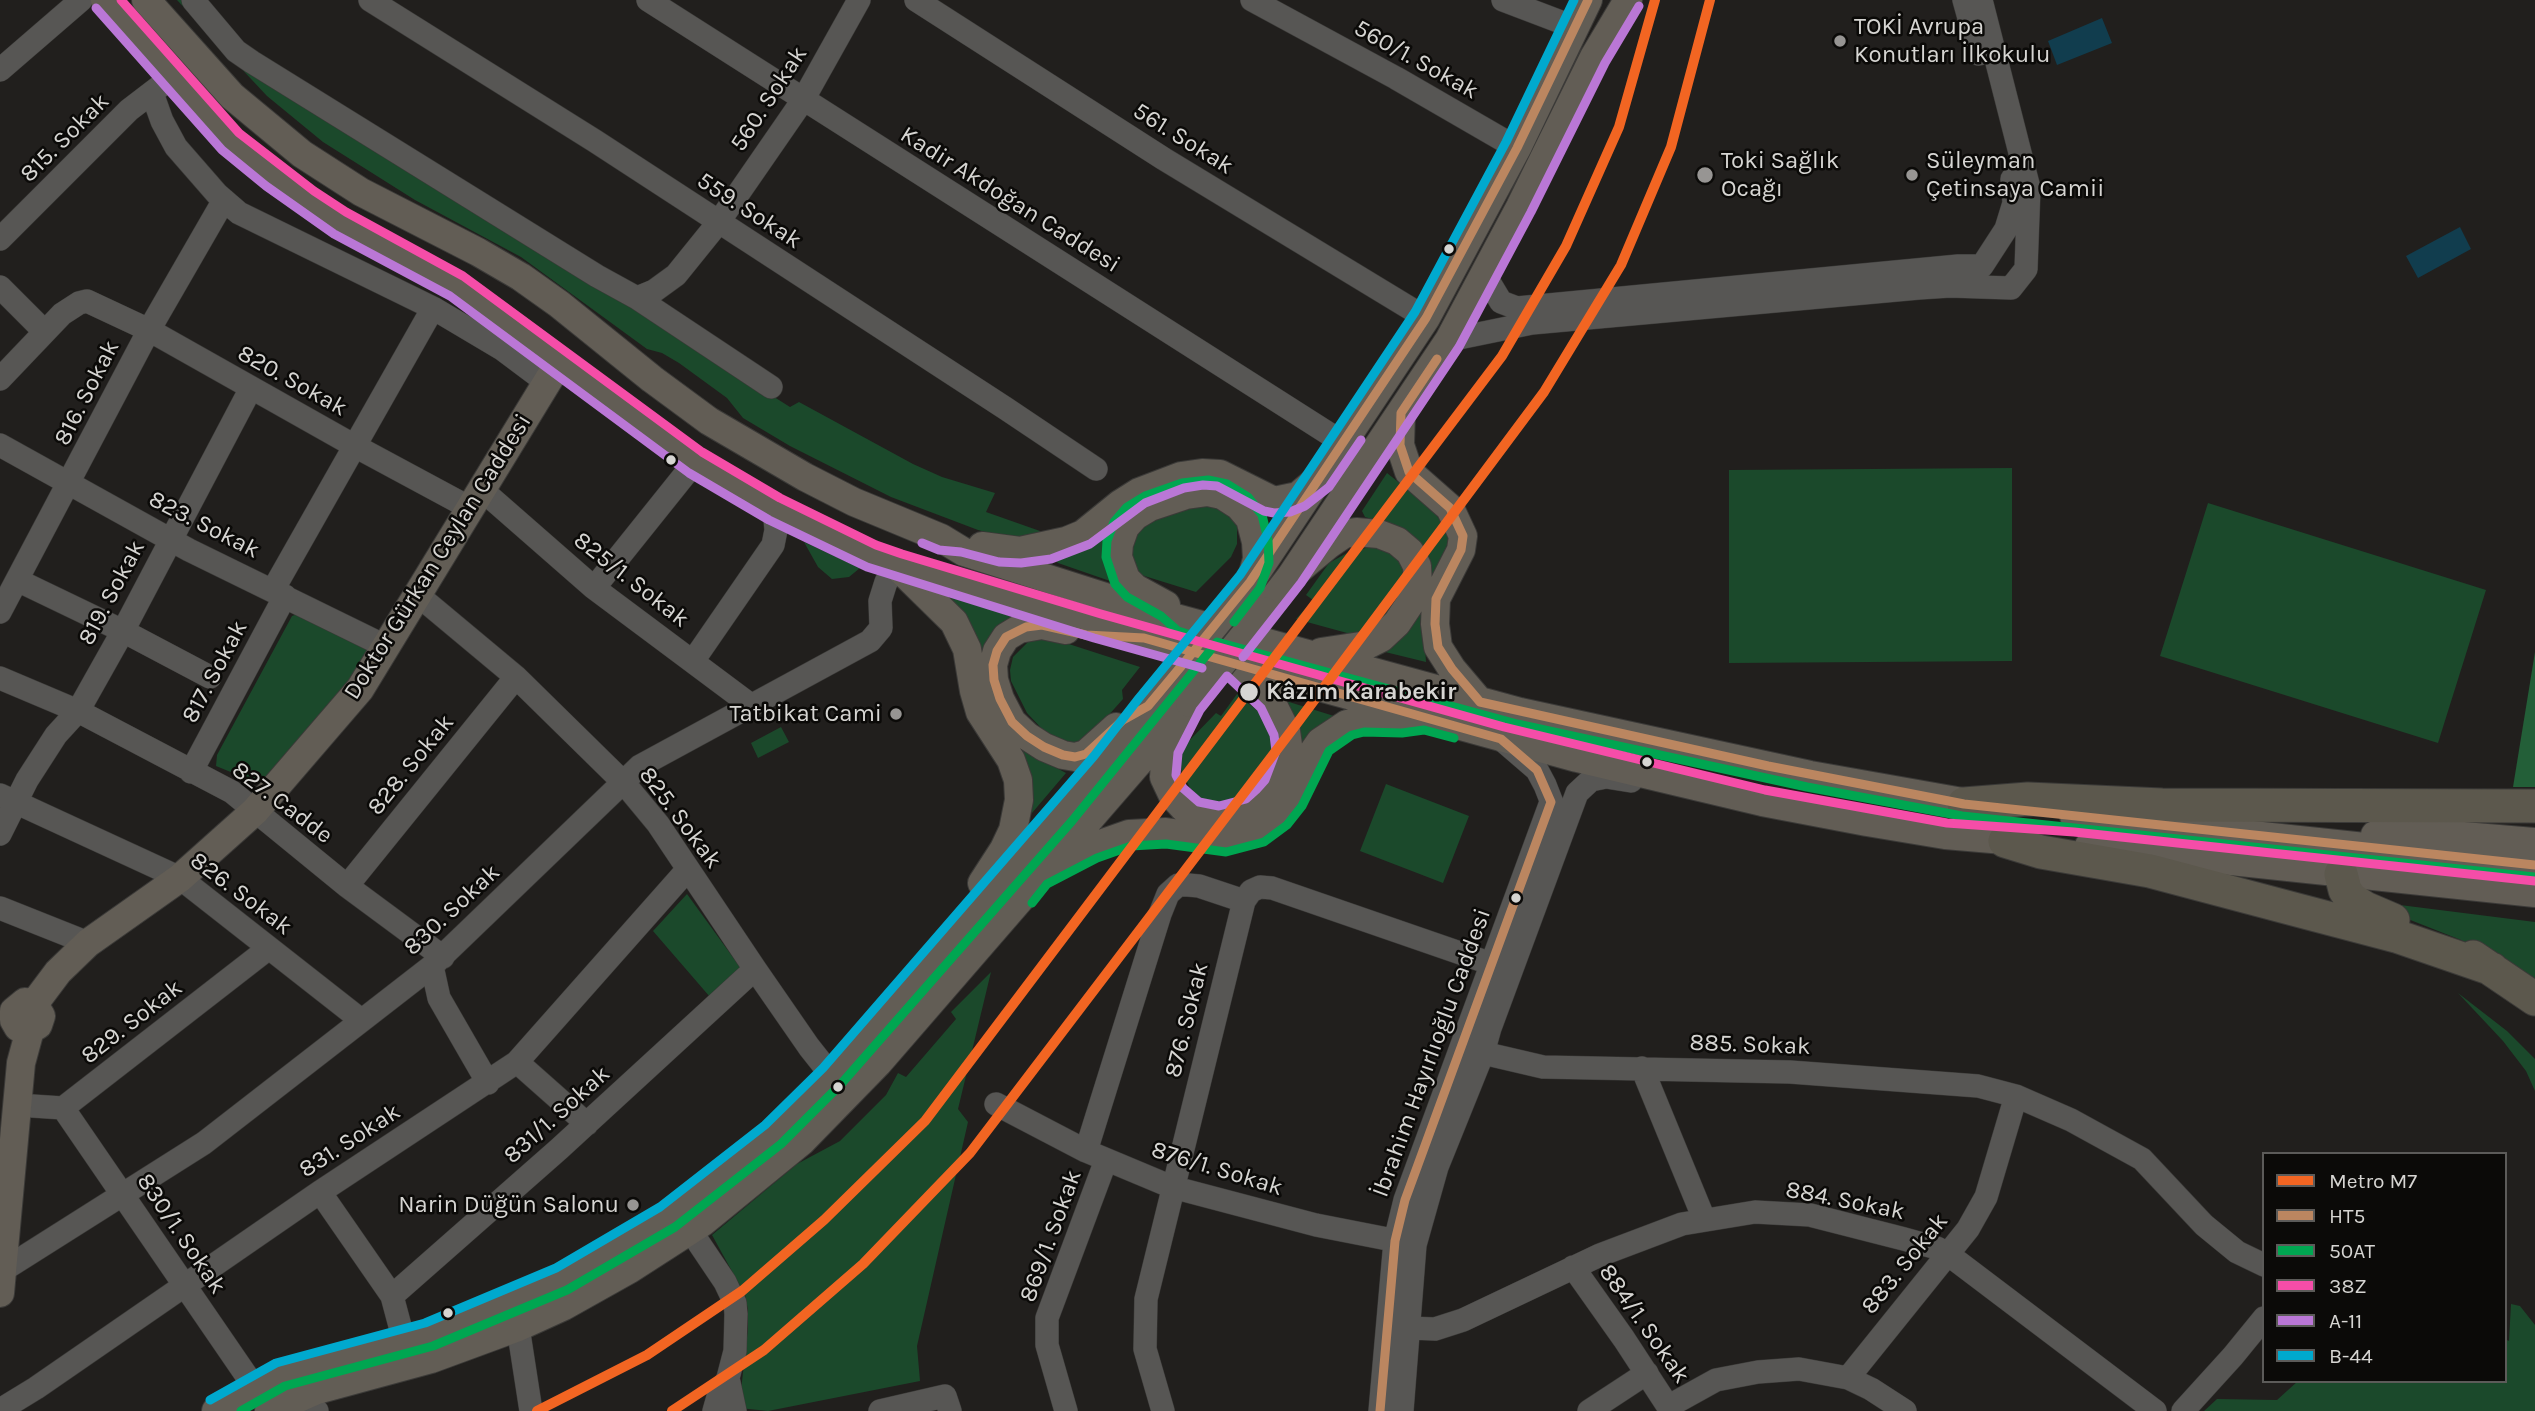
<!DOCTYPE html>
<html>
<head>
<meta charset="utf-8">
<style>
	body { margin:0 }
	#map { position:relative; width:2535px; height:1411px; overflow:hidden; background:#211f1d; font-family:Karla,sans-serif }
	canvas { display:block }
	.legend { position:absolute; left:2262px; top:1152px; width:245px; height:231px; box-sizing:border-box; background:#0b0a08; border:2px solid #5c5b59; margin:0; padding:9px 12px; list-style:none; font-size:21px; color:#d6d5d2 }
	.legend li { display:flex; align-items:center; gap:14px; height:35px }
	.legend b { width:35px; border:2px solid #5c5b59 }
</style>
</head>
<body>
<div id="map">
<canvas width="2535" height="1411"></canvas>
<ul class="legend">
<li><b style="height:9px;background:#f26522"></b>Metro M7</li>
<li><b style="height:9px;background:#bb8660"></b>HT5</li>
<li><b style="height:9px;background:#00a651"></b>50AT</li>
<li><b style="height:9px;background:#f54da8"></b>38Z</li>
<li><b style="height:9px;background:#ba77d6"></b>A-11</li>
<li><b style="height:9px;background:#00a9ce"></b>B-44</li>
</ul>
</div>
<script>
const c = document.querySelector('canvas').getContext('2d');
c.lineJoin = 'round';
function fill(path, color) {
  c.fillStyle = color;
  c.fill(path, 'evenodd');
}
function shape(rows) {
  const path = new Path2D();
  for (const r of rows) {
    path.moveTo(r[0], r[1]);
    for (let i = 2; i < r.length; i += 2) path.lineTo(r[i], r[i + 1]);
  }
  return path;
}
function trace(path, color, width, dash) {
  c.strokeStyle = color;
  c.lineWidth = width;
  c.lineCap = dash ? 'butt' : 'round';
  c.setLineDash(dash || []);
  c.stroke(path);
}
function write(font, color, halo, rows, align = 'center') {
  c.font = font + ' Karla,sans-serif';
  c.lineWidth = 5;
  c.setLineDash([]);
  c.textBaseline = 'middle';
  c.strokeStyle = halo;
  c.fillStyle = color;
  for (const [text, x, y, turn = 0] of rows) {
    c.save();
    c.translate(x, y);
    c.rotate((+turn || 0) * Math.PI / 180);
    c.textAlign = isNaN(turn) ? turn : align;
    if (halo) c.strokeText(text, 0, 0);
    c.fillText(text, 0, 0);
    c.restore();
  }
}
const green = shape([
	[177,0,187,0,239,59,790,407,799,402,913,464,942,477,995,493,986,512,1040,531,1038,538,1004,537,978,530,891,497,790,446,743,418,727,398,679,363,662,353,647,349,521,257,415,200,323,142,267,96],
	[2012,468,2012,661,1729,663,1729,470],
	[1387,473,1432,509,1448,531,1448,542,1443,557,1428,582,1391,525,1365,517,1362,511],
	[1204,502,1231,514,1237,526,1237,544,1231,557,1196,592,1138,574,1128,551,1143,524],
	[2208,503,2486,590,2438,743,2160,656],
	[1110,528,1113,577,1110,581,1058,563,1054,558],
	[804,542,860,568,849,577,832,579,818,567],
	[1373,546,1399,554,1411,583,1375,633,1347,633,1296,619,1313,600,1306,595,1329,563,1347,553],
	[947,593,1012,617,996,631,981,657],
	[1422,602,1426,662,1381,651],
	[303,612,367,644,371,655,260,784,216,766,217,755,292,616],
	[1044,636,1140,667,1122,690,1123,699,1098,727,1079,742,1069,743,1045,732,1027,713,1011,681,1010,670,1013,657,1033,637],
	[1237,694,1265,717,1274,743,1274,771,1265,791,1225,807,1206,803,1190,788,1179,766,1184,746,1216,713,1221,716],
	[1286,701,1334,716,1302,749],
	[781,727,789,742,758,758,751,743],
	[1010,733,1051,765,1066,773,1032,813,1026,769],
	[1386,784,1469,816,1443,883,1360,851],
	[687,894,740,967,710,997,653,931],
	[2400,905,2535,922,2535,985,2461,940,2380,908],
	[991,972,958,1109,968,1122,917,1346,920,1381,768,1411,739,1408,748,1328,748,1310,745,1295,712,1235,797,1164,840,1141,886,1095,898,1073,906,1077,956,1019,951,1012],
	[2458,993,2507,1031,2535,1059,2535,1091,2526,1071,2503,1041],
	[2511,1304,2520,1306,2535,1325,2535,1411,2204,1411,2217,1399,2277,1400,2298,1381,2505,1381,2505,1339,2509,1341]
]);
const forest = shape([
	[2535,652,2535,787,2513,787]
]);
const water = shape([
	[2102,18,2112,43,2057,65,2048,41],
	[2460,227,2471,249,2418,278,2406,256]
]);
const minor = shape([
	[193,0,236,51,252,62,597,276,637,298,654,291,676,275,718,223,803,100,859,0],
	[370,0,595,141,1005,408,1096,469],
	[648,0,1345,444],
	[916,0,1164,159,1426,318],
	[1252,0,1396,78,1517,148],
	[1503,0,1574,27],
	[1964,0,1979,54],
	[0,70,81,0],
	[152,93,162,121,176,147,217,194,239,213,433,308,502,349,546,382],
	[0,239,129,110,163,84],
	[1486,271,1489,282,1501,302,1517,308,1958,266,1982,266,2006,229,2014,203,2012,179],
	[0,287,44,331],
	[637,298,771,387],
	[1449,340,1532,323,1919,288,1950,286,2011,288,2026,269,2029,188,1981,0],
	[0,379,62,314,79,303,87,301,149,330,353,445,470,508],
	[0,445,189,550,387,647],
	[482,490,594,588,752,706],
	[17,580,123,631,210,677],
	[594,588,695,462],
	[273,590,433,308],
	[419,596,516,677,624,783,658,824,755,969,809,1047,832,1076],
	[0,612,149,330,224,200],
	[693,661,773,545,776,530,774,509],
	[0,678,78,711,232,792,347,886,443,957],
	[1501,739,1537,770,1545,785,1554,808,1560,815],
	[191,772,285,596],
	[0,795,180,878,361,1020],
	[0,834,27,780,56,735,78,711,123,631,251,388],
	[347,886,516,677],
	[0,908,88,943],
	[432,966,439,998,488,1083],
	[1464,1044,1483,1053,1543,1067,1790,1072,1978,1086,2016,1096,2071,1120,2142,1159,2204,1225,2237,1252,2264,1265],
	[517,1062,587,1124],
	[1642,1068,1704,1219],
	[996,1104,1086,1151,1172,1187,1316,1225,1408,1243],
	[17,1105,63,1108,269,948],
	[63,1108,255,1388],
	[1086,1151,1160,914,1168,894,1178,885,1188,885,1199,886,1244,901],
	[320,1192,392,1296,404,1341],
	[690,1230,725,1282,735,1303,736,1314,735,1351,728,1378,718,1397,714,1411],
	[1573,1267,1624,1339,1671,1411],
	[0,1272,204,1143,432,966,640,766,870,641,881,628,880,601,886,582,898,566],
	[392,1296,559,1149,755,969],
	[518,1327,531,1411],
	[1409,1328,1435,1329,1463,1320,1600,1255,1682,1224,1755,1212,1810,1215,1904,1239,1937,1248,1949,1255,2155,1411],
	[728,1378,735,1411],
	[1848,1378,1968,1229,1986,1197,2016,1096],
	[287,1402,317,1411],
	[1669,1406,1716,1380,1758,1372,1799,1369,1848,1378,1871,1389,1905,1411],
	[0,1410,36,1388,320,1192,517,1062,688,869],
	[880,1411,945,1396,950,1411],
	[1066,1411,1047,1345,1047,1318,1106,1160],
	[1163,1411,1145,1349,1146,1299,1244,901,1251,891,1260,887,1272,888,1492,964],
	[1380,1411,1395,1241,1405,1200,1551,802],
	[1402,1411,1415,1245,1437,1167,1483,1053,1490,1028,1577,793,1591,780,1606,777,1631,781],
	[1589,1411,1647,1373],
	[2183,1411,2233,1356,2264,1318]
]);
const major = shape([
	[105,0,171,77,231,142,307,201,340,223,456,286,502,318,695,462,774,509,871,556,898,566,1098,626,1577,758,1762,802,1867,822,1945,835,2027,842],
	[146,0,232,96,302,154,361,192,478,252,521,277,559,304,652,379,709,421,805,477,854,502,941,538,964,552,1143,609,1520,712,1810,775,1985,806],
	[1401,413,1400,445,1409,472,1450,508,1463,536,1461,550,1436,599,1435,624,1438,647,1452,669,1480,702],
	[982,546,1020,551,1066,541,1083,534,1120,504,1139,492,1181,476,1202,473,1220,474,1274,501,1298,496,1312,484],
	[899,568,954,622,967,649,974,691,980,712,1011,760,1018,780,1019,800,1013,830,1004,849,982,883],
	[1291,576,1449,340,1520,207,1594,57,1628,0],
	[1250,582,1426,318,1517,148,1588,0],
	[1166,605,1135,588,1126,579,1118,557,1119,544,1125,527,1135,516,1150,507,1186,495,1208,492,1222,495,1239,506,1250,519,1256,542,1257,559,1252,577],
	[1264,611,1291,576,1328,545,1344,534,1356,532,1379,534,1397,541,1410,552,1417,566,1418,585,1409,605,1397,623,1381,638,1367,645,1321,652],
	[1066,630,1042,625,1019,629,1006,637,997,651,993,665,994,680,1000,699,1012,722,1027,736,1044,747,1063,755,1075,757,1086,754,1116,727],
	[1178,728,1166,750,1164,777,1173,796,1184,808,1193,813,1219,819,1252,810,1265,799,1276,786,1289,752,1286,731,1271,701,1259,687,1237,668],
	[2074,816,2535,865],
	[2375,835,2416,832,2535,842],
	[2089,846,2535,893],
	[1054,867,1092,847,1129,834,1166,832,1225,840,1259,831,1279,816,1292,799,1313,752,1320,742,1347,724,1363,720,1401,721],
	[34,1004,58,972,88,943,180,878,255,811,360,689,560,361],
	[0,1293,21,1063,30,1030,38,1025,41,1016,34,1004,25,1002,14,1011,14,1020,18,1027,30,1030],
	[216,1411,280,1375,429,1335,476,1317,562,1279,653,1226,729,1170,773,1134,832,1076,1063,813,1104,764,1148,706],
	[269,1411,317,1390,431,1359,518,1327,564,1306,630,1269,703,1222,801,1142,878,1063,1190,703]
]);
const highway = shape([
	[1964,804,2028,799,2162,805,2535,806],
	[2005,841,2041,852,2150,871,2301,911,2396,936,2492,969],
	[2341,874,2345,890,2351,899,2365,908,2393,920],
	[2473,957,2535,999]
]);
const majorBridge = shape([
	[1190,703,1264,611],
	[1148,706,1250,582]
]);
const bus1 = shape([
	[1437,359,1401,413,1400,445,1409,472,1450,508,1463,536,1461,550,1436,599,1435,624,1438,647,1452,669,1480,702,1768,766,1964,804,2535,865],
	[1042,625,1086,635,1144,638,1193,652,1148,706,1123,720,1086,754,1075,757,1063,755,1044,747,1027,736,1012,722,1000,699,994,680,993,665,997,651,1006,637,1026,627,1042,625],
	[1193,652,1501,739,1537,770,1551,802,1405,1200,1395,1241,1380,1411],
	[1193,652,1250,582,1426,318,1517,148,1588,0]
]);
const bus2 = shape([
	[1191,635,1178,631,1161,616,1127,597,1115,584,1106,557,1107,541,1114,522,1127,507,1145,496,1182,483,1208,480,1227,484,1248,497,1262,515,1268,540,1269,563,1260,588,1234,622],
	[1032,903,1047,884,1097,858,1131,846,1166,844,1226,852,1264,842,1287,825,1302,806,1329,751,1352,735,1364,732,1402,733,1424,730,1454,738],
	[241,1411,285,1386,433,1346,567,1290,675,1227,781,1144,841,1084,1072,821,1217,642,1517,724,1807,787,1962,816,2534,877]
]);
const bus3 = shape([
	[121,0,239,133,314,191,346,212,463,276,702,452,780,498,876,545,902,554,1101,614,1504,727,1765,790,1947,823,2074,832,2535,881]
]);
const bus4 = shape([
	[96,8,222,150,266,186,334,234,450,296,689,473,769,520,867,567,1094,638,1202,668],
	[922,543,939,550,961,552,999,562,1021,563,1051,559,1090,544,1145,503,1184,488,1203,485,1217,486,1264,511,1274,513,1290,512,1305,506,1329,487,1361,440],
	[1243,657,1301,583,1459,347,1531,212,1605,63,1639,6],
	[1227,676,1261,708,1274,735,1276,751,1265,780,1256,790,1246,799,1219,806,1199,802,1183,788,1176,775,1178,753,1200,710,1227,676]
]);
const bus5 = shape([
	[210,1400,276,1363,425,1323,556,1268,660,1207,765,1125,823,1068,1094,756,1139,698,1240,575,1415,312,1506,142,1574,0]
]);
const metro1 = shape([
	[537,1411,647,1355,742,1291,824,1220,925,1121,1502,356,1566,246,1619,127,1655,0],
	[672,1411,764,1350,863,1264,970,1153,1298,722,1544,392,1621,265,1671,147,1710,0]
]);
const markers = [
	[1840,41,7,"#979593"],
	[1705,175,9,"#979593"],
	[1912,175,7,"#979593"],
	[1449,249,6,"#d6d5d2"],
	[671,460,6,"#d6d5d2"],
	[1249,692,10,"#d6d5d2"],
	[896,714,7,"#979593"],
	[1647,762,6,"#d6d5d2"],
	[1516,898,6,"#d6d5d2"],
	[838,1087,6,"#d6d5d2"],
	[633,1205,7,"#979593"],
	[448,1313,6,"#d6d5d2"]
];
const poiNames = [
	["TOKİ Avrupa",1854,27],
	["Konutları İlkokulu",1854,55],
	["Toki Sağlık",1721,161],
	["Ocağı",1721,189],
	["Süleyman",1926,161],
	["Çetinsaya Camii",1926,189],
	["Tatbikat Cami",882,714,"right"],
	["Narin Düğün Salonu",619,1205,"right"]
];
const streetNames = [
	["560/1. Sokak",1416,60,29],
	["560. Sokak",769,99,-57],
	["815. Sokak",65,138,-45],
	["561. Sokak",1183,139,32],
	["Kadir Akdoğan Caddesi",1010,200,32],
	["559. Sokak",749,211,33],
	["820. Sokak",292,381,29],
	["816. Sokak",87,393,-63],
	["823. Sokak",204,525,27],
	["Doktor Gürkan Ceylan Caddesi",438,557,-58],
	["825/1. Sokak",631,580,38],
	["819. Sokak",112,593,-62],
	["817. Sokak",215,672,-62],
	["828. Sokak",411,765,-51],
	["827. Cadde",282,803,37],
	["825. Sokak",680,818,53],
	["826. Sokak",241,894,37],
	["830. Sokak",452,910,-43],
	["876. Sokak",1187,1020,-76],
	["829. Sokak",132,1022,-38],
	["885. Sokak",1750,1045,2],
	["İbrahim Hayırlıoğlu Caddesi",1432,1053,-70],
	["831/1. Sokak",557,1115,-42],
	["831. Sokak",350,1141,-33],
	["876/1. Sokak",1217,1169,17],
	["884. Sokak",1845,1201,11],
	["830/1. Sokak",181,1234,56],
	["869/1. Sokak",1051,1236,-70],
	["883. Sokak",1905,1264,-51],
	["884/1. Sokak",1644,1324,55]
];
const stopNames = [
	["Kâzım Karabekir",1266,692]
];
fill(green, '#1b492b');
fill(forest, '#235f38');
fill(water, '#113d4e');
trace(minor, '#3b3a38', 24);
trace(major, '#3b3a38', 30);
trace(highway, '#3b3a38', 35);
trace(minor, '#575654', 23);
trace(major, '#625d55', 28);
trace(highway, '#5c584d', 33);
trace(majorBridge, '#3b3a38', 30, []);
trace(majorBridge, '#625d55', 28);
trace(bus1, '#bb8660', 9);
trace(bus2, '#00a651', 9);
trace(bus3, '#f54da8', 9);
trace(bus4, '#ba77d6', 9);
trace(bus5, '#00a9ce', 9);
trace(metro1, '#f26522', 10);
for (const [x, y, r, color] of markers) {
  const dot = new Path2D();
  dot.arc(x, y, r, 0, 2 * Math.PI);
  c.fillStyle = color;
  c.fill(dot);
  trace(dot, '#0b0a08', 2.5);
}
write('24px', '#d6d5d2', '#0b0a08', poiNames, 'left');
write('24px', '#d6d5d2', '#0b0a08', streetNames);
write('bold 24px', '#d6d5d2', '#0b0a08', stopNames, 'left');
</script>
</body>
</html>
